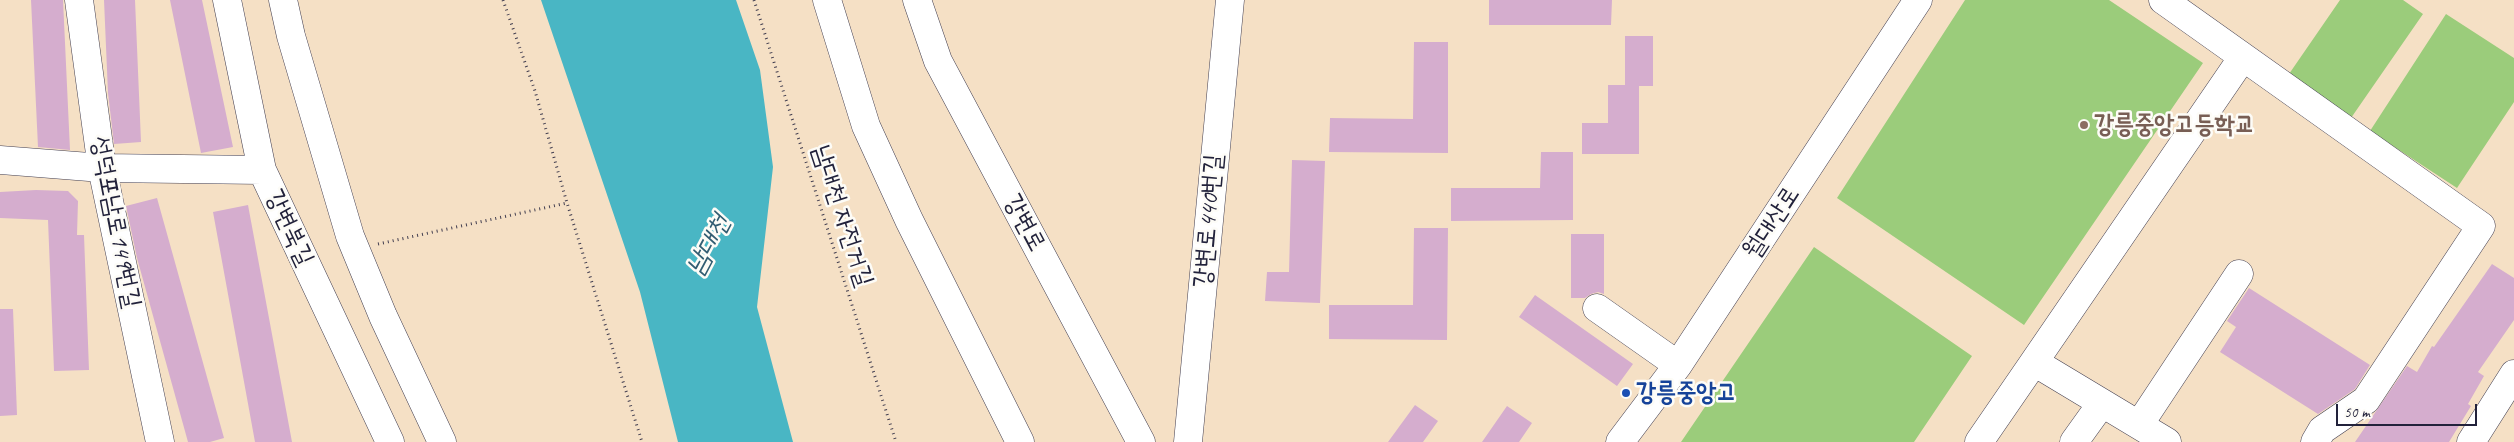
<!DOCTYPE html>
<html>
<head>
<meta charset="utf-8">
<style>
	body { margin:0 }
	#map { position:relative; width:2514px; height:442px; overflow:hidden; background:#f5e0c5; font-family:Caveat,sans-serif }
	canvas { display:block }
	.scale { position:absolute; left:2336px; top:404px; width:141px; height:22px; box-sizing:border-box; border:2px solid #22223b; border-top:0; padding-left:6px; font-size:15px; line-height:18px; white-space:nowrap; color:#22223b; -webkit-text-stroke:4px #fdfcf7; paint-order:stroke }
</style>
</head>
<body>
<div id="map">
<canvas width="2514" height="442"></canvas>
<div class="scale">50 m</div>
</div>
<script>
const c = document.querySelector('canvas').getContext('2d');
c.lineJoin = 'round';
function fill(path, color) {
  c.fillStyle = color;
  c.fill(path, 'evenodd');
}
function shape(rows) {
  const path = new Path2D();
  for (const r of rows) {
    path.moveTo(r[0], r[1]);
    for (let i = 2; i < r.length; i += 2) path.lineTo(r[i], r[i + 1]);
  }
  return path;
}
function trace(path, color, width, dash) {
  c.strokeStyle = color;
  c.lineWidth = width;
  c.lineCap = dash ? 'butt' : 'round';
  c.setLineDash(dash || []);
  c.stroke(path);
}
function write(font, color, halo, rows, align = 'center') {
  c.font = font + ' Caveat,"Poor Story",sans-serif';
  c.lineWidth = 5;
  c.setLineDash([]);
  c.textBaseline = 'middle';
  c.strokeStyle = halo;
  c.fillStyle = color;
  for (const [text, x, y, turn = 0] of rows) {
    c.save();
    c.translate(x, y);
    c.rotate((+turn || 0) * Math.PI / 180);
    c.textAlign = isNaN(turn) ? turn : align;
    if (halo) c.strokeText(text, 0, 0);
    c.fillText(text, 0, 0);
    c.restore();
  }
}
const green = shape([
	[1965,0,2109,0,2203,63,2024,325,1837,198],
	[2340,0,2403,0,2423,14,2351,118,2289,74],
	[2446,14,2514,58,2514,102,2457,188,2370,131],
	[1814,247,1972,356,1914,442,1681,442]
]);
const water = shape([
	[541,0,736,0,760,70,773,167,757,307,793,442,678,442,640,292]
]);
const building = shape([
	[31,0,63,0,70,150,38,147],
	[104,0,135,0,141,142,114,144,108,93],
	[170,0,202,0,233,147,201,153],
	[1489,0,1612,0,1611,25,1489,25],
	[1625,36,1653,36,1653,86,1639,86,1639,154,1582,154,1582,123,1608,123,1608,85,1625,85],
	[1414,42,1448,42,1448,153,1329,152,1330,118,1413,119],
	[1541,152,1573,152,1573,220,1451,221,1451,188,1540,188],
	[1292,160,1325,161,1320,303,1265,301,1267,272,1289,272],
	[36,190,68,191,78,201,77,235,84,235,89,370,54,371,48,220,0,218,0,192],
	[157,198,224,438,210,442,188,442,137,258,126,206],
	[248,205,292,442,255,442,213,212],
	[1414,228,1448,228,1447,340,1329,339,1329,305,1413,305],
	[1571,234,1604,234,1604,294,1598,292,1591,294,1585,298,1571,298],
	[2492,264,2514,278,2514,320,2478,372,2484,376,2468,404,2471,406,2449,442,2355,442,2407,366,2417,372,2432,346,2434,347],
	[2249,288,2370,365,2355,389,2318,414,2220,352,2236,327,2227,321],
	[1535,295,1633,364,1617,386,1519,317],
	[0,309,13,309,17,415,0,416],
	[1415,405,1438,421,1423,442,1388,442],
	[1507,406,1532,423,1519,442,1482,442]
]);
const path = shape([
	[503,0,535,91,567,203,642,442],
	[754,0,896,442],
	[378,244,567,203]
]);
const minor = shape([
	[79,0,102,168,160,442],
	[227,0,262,170,390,442],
	[283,0,291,36,350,236,383,316,442,442],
	[827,0,866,126,909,220,1020,442],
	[917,0,938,61,1141,442],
	[2163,0,2481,226,2366,400,2322,430,2315,442],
	[0,160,102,168,262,170],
	[1597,308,1678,365],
	[2034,362,2243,57],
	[2139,425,2239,274],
	[1188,442,1230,0],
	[1620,442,1678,365,1918,0],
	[1979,442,2034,362,2167,442],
	[2074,442,2102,403],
	[2471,442,2514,374]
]);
const markers = [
	[2084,125,5,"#8d6e63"],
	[1626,393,5,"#1a4fb4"]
];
const educationNames = [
	["강릉중앙고등학교",2094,125]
];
const streetNames = [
	["남대천 자전거길",842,216,72],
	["강변로440번길",1209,221,-85],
	["성덕포남로149번길",115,222,79],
	["강변로",1024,223,62],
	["월대산로",1772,223,-57],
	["강변북길",289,228,65]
];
const transitNames = [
	["강릉중앙고",1636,393]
];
const waterNames = [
	["남대천",709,245,-62]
];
fill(green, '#9bcc7b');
fill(water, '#49b6c4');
fill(building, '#d5adce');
trace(minor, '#423e50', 29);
trace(path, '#423e50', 3, [1, 4]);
trace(minor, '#fff', 28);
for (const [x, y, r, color] of markers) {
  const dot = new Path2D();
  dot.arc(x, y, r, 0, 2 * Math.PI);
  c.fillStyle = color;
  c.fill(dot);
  trace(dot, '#fdfcf7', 2);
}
write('bold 25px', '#785e54', '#fdfcf7', educationNames, 'left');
write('25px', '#22223b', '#fdfcf7', streetNames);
write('bold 25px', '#164399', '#fdfcf7', transitNames, 'left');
write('italic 26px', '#325d72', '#fdfcf7', waterNames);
</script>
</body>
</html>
